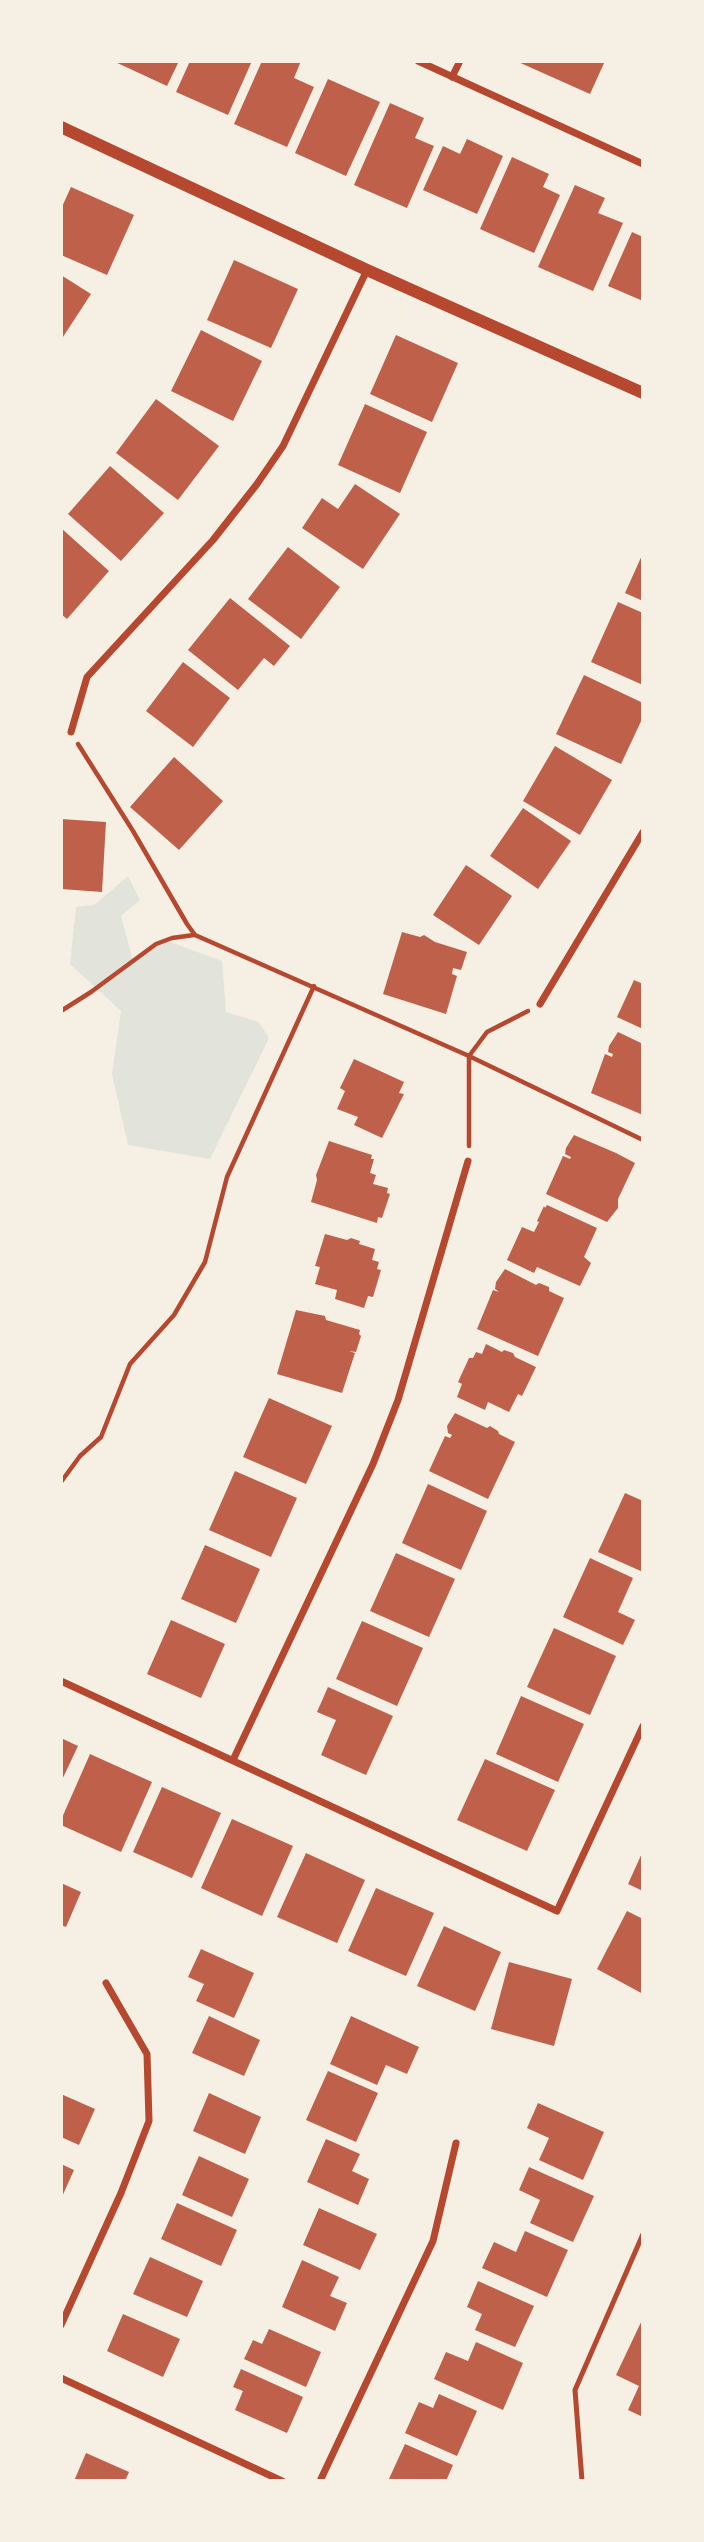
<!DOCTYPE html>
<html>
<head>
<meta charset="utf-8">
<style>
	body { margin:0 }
	#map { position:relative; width:704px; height:2542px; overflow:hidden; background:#f6efe4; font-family:"Sofia Sans Condensed",sans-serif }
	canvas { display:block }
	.frame { position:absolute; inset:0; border:63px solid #f6efe4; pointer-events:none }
</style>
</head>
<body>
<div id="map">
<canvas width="704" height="2542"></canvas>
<div class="frame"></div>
</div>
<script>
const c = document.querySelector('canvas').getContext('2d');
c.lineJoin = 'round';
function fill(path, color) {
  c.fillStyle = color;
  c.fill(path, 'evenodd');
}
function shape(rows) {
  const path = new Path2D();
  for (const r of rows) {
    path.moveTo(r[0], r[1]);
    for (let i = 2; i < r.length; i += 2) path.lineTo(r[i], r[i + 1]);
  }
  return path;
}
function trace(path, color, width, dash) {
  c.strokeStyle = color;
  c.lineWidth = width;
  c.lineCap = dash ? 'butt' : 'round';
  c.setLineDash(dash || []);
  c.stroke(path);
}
const green = shape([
	[128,876,140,900,121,916,133,961,165,940,222,961,226,1012,259,1022,269,1038,210,1159,128,1145,112,1074,121,1011,70,964,76,907,94,905]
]);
const building = shape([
	[113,61,179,61,167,86],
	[190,61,252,61,228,115,176,92],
	[262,61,301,61,294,78,314,87,287,147,234,124],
	[516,61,605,61,590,94],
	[328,79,380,102,346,176,295,153],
	[390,103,424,118,415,138,434,146,407,208,354,185],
	[467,139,503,156,477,214,423,190,443,146,460,154],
	[512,157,549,174,543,187,560,195,534,253,480,229],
	[575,185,605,198,598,213,623,223,593,291,538,267],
	[71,187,134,215,107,275,61,255,61,209],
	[632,232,643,237,643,301,608,286],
	[234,260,298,289,271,348,207,320],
	[61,275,91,294,61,340],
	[201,330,262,361,233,421,171,391],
	[396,335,458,363,432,422,370,394],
	[156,399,219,446,178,500,116,453],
	[365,404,427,432,400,493,338,465],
	[110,466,164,513,121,561,68,514],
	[355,484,400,514,363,569,302,528,322,498,338,509],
	[61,528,109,571,67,619,61,614],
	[288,547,340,587,301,639,248,599],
	[643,553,643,601,625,593],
	[230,598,290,646,274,666,264,658,238,690,188,650],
	[618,602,643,613,643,685,591,662],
	[183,662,230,698,193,747,146,711],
	[584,675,643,703,643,717,621,764,556,734],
	[555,746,612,780,580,835,523,801],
	[174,757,223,801,179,850,130,807],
	[523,808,571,841,538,889,490,856],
	[61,819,106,822,102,892,61,889],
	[466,865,512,896,479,945,433,915],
	[402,932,420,937,424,935,435,942,467,952,461,970,453,968,452,974,457,976,446,1014,383,994],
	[634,980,643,984,643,1029,617,1017],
	[618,1032,643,1044,643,1115,591,1093,605,1054,612,1057,613,1054,608,1052,609,1046],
	[354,1059,404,1082,399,1093,404,1094,382,1138,354,1125,358,1117,337,1109,345,1091,340,1088],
	[574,1135,616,1153,635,1163,618,1199,618,1208,607,1222,546,1194,563,1156,570,1159,571,1157,565,1154,566,1148],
	[329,1141,372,1155,371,1159,374,1159,370,1173,376,1175,373,1184,388,1188,387,1193,390,1194,382,1218,378,1217,377,1223,311,1202,317,1180,316,1175],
	[547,1205,597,1228,584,1257,591,1263,580,1286,537,1267,534,1273,507,1260,522,1227,534,1232,539,1222,537,1221,544,1206,545,1208],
	[325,1234,347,1240,351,1238,360,1241,359,1244,375,1249,372,1260,379,1262,377,1269,381,1270,373,1297,368,1296,364,1308,335,1299,337,1290,315,1284,320,1267,315,1266],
	[505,1269,536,1285,539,1283,549,1287,549,1291,564,1298,538,1356,477,1329,493,1290,499,1292,495,1289,496,1282],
	[296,1310,325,1316,326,1320,360,1330,359,1334,361,1336,356,1352,349,1351,355,1353,342,1393,277,1374],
	[486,1344,502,1352,504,1350,513,1353,515,1357,536,1367,522,1396,518,1394,509,1412,488,1402,485,1410,457,1397,462,1384,458,1382,469,1358,473,1358,476,1352,482,1354],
	[269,1398,332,1426,306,1484,243,1457],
	[455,1413,487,1428,490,1426,498,1431,499,1434,515,1442,488,1499,429,1471,445,1436,450,1438,452,1435,448,1433,447,1426],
	[235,1471,297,1498,271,1557,209,1530],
	[428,1484,487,1511,461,1570,402,1543],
	[625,1493,643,1501,643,1572,598,1552],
	[205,1545,260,1569,236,1623,181,1599],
	[396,1553,455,1579,429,1637,370,1611],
	[590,1558,633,1578,618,1612,635,1620,623,1645,563,1617],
	[171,1620,225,1644,201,1698,147,1674],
	[362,1621,423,1648,397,1706,336,1679],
	[554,1628,616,1656,590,1715,527,1687],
	[328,1687,393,1716,366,1775,321,1755,336,1720,317,1712],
	[521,1696,584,1724,558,1782,496,1754],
	[61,1738,78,1746,61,1782],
	[90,1754,152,1782,121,1852,61,1825,61,1820],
	[485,1759,555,1790,527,1851,457,1820],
	[162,1787,221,1813,192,1878,133,1852],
	[232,1819,293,1846,262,1916,201,1888],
	[643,1851,643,1891,628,1884],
	[306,1853,365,1880,337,1943,277,1917],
	[61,1883,81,1892,66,1927,61,1925],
	[376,1888,434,1913,406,1976,348,1951],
	[627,1911,643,1919,643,1994,597,1969],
	[444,1926,501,1952,475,2011,417,1986],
	[201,1949,254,1973,234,2018,196,2001,204,1984,188,1977],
	[509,1962,572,1979,554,2046,491,2029],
	[209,2016,260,2040,244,2076,192,2053],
	[351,2016,419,2047,407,2074,386,2065,377,2085,330,2064],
	[328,2071,378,2093,356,2142,306,2120],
	[209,2093,261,2117,245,2154,193,2131],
	[61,2094,95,2109,79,2145,61,2137],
	[538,2103,604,2132,583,2180,539,2160,549,2138,527,2128],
	[326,2139,360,2154,352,2171,369,2179,358,2205,307,2182],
	[199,2156,249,2179,232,2217,182,2195],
	[61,2164,74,2170,61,2199],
	[529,2167,594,2196,573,2242,530,2223,540,2200,519,2190],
	[177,2203,237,2230,221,2266,161,2239],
	[319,2208,377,2234,360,2270,303,2245],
	[525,2231,568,2250,547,2297,482,2268,494,2242,516,2252],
	[150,2257,203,2281,187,2317,133,2294],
	[302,2260,339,2277,330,2296,347,2303,335,2331,282,2307],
	[478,2281,534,2306,515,2347,475,2330,482,2314,467,2307],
	[123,2314,180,2339,163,2377,107,2351],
	[643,2318,643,2417,628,2410,639,2386,616,2375],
	[269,2329,321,2352,306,2387,244,2359,253,2340,262,2344],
	[476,2342,523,2363,503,2410,434,2379,446,2352,468,2361],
	[241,2369,303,2397,287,2433,235,2410,243,2391,233,2387],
	[439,2394,477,2411,457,2456,405,2433,419,2402,433,2408],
	[405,2444,453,2465,446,2481,388,2481],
	[86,2453,129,2472,125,2481,74,2481]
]);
const path = shape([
	[78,744,133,831,187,924,195,935,469,1056,643,1140],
	[61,1011,91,992,156,944,172,938,194,935],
	[469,1146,469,1056,487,1032,528,1011],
	[61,1482,80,1456,101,1437,130,1364,174,1315,205,1262,227,1177,314,986]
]);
const service = shape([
	[582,2481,575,2390,643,2234]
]);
const minor = shape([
	[418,61,643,164],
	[452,77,460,61],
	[71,732,87,677,213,540,257,484,283,446,367,270],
	[540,1004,643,832],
	[61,1681,557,1911,643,1726],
	[233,1760,373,1464,398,1400,468,1161],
	[61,2325,121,2193,149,2121,147,2054,106,1983],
	[61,2378,282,2481],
	[320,2481,433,2241,456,2143]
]);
const tertiary = shape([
	[61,127,367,270,643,393]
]);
fill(green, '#e2e4dc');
fill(building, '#bf614a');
trace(path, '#b5482f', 4.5);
trace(service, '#b5482f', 5);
trace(minor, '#b5482f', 7);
trace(tertiary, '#b5482f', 12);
</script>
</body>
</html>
